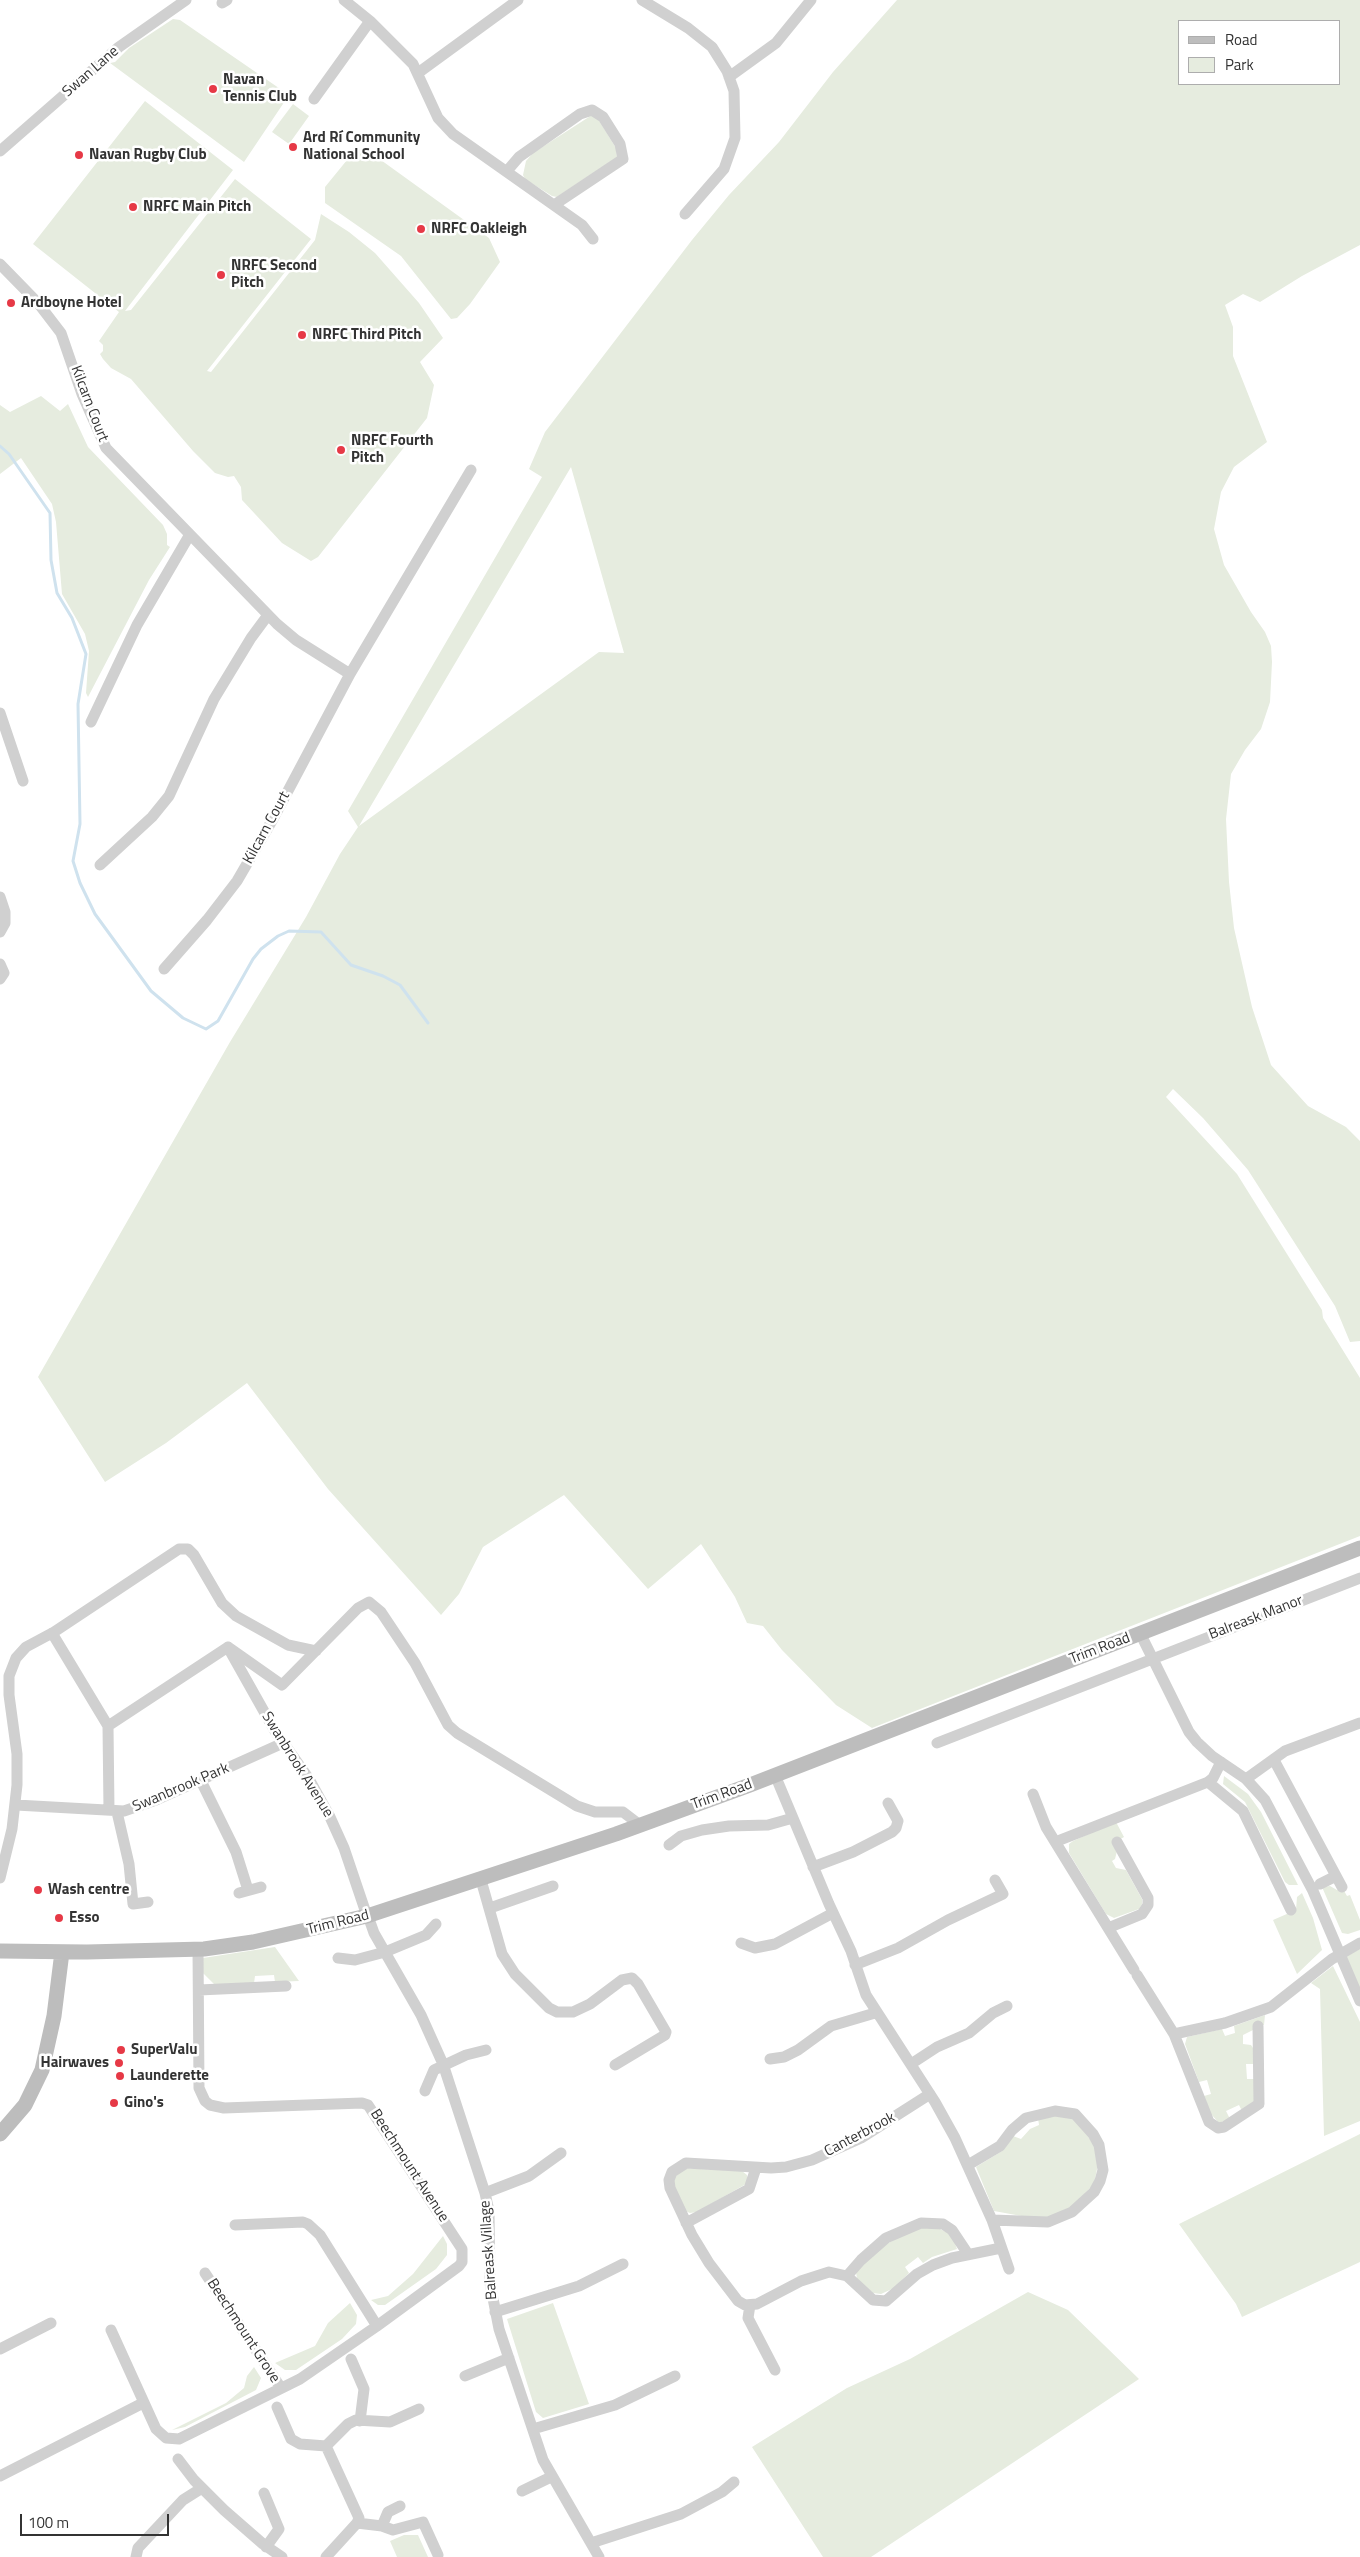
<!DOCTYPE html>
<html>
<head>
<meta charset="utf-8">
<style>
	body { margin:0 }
	#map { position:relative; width:1360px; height:2557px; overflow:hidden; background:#fff; font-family:"Titillium Web",sans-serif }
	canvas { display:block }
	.legend { position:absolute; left:1178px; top:20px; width:162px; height:65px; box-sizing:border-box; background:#fff; border:1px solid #adadad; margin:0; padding:6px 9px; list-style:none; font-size:15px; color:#333 }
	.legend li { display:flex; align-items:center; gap:10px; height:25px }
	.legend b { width:25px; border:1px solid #adadad }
	.scale { position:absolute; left:20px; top:2514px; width:149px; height:22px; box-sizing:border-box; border:2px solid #333; border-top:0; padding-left:6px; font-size:15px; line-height:18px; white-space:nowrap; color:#333; -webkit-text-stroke:4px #fff; paint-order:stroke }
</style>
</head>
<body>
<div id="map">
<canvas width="1360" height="2557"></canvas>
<ul class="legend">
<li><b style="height:6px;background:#bdbdbd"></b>Road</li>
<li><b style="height:14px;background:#e6ecdf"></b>Park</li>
</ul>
<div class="scale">100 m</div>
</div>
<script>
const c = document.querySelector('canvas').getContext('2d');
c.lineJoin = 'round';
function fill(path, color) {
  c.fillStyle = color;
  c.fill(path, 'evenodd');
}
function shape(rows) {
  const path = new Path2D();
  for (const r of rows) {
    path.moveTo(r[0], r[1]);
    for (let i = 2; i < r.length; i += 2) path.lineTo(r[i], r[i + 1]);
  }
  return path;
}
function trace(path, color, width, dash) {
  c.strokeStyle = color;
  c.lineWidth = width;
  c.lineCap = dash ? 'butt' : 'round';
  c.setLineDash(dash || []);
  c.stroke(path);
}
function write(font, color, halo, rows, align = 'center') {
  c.font = font + ' "Titillium Web",sans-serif';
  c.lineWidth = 5;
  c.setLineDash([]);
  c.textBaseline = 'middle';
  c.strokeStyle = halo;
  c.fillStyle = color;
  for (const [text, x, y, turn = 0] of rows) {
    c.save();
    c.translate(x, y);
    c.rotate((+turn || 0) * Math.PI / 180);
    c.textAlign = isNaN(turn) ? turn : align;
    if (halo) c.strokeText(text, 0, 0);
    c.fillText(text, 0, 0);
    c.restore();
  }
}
const green = shape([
	[897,0,1360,0,1360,245,1302,276,1260,302,1243,294,1225,305,1233,327,1233,356,1267,442,1234,467,1221,492,1214,529,1224,565,1251,612,1265,632,1271,646,1272,662,1270,702,1261,729,1245,750,1231,774,1226,819,1229,882,1234,928,1252,1007,1271,1065,1308,1106,1346,1127,1360,1141,1360,1341,1350,1342,1335,1306,1248,1170,1203,1118,1173,1089,1166,1097,1237,1174,1322,1310,1323,1318,1360,1378,1360,1536,872,1728,836,1705,782,1650,763,1626,747,1623,735,1597,701,1544,648,1589,564,1495,483,1547,459,1594,441,1615,328,1489,247,1383,166,1443,105,1482,38,1377,230,1042,306,917,340,854,358,827,348,811,542,477,529,469,545,432,692,240,729,195,779,142,833,72],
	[1179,21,1339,21,1339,84,1179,84],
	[571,467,624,653,599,652,359,826],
	[173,19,180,20,289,95,244,162,110,63,115,62,129,48],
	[145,101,233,170,125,311,131,310,235,179,311,239,207,371,211,372,315,240,321,214,349,232,375,253,419,303,443,338,420,362,434,385,427,418,318,557,311,561,282,543,242,500,241,487,234,476,228,477,215,473,193,451,131,379,111,368,103,359,100,354,103,351,103,345,99,341,119,312,33,244],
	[293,104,309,116,289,144,272,132],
	[592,115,598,119,616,148,617,157,557,197,552,196,525,179,523,175,526,161,533,153],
	[356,149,367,150,489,238,500,262,470,304,457,318,451,319,401,256,325,203,325,187],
	[41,396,60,411,68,404,88,447,163,525,167,534,167,545,170,547,149,580,88,697,86,693,89,651,85,634,62,594,56,522,52,504,21,458,0,474,0,405,10,412],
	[1224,1776,1248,1794,1261,1812,1298,1885,1289,1885,1285,1882,1245,1802,1223,1784],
	[1116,1822,1124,1837,1112,1844,1117,1851,1115,1859,1112,1861,1116,1868,1126,1870,1142,1899,1142,1904,1139,1909,1114,1918,1106,1914,1069,1853,1069,1844,1073,1841],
	[1330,1886,1337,1890,1343,1889,1347,1896,1350,1895,1360,1920,1360,1930,1348,1934,1342,1933,1322,1887],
	[1302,1893,1313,1918,1322,1950,1297,1974,1273,1920,1296,1910,1297,1897],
	[275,1947,299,1981,275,1982,274,1975,255,1976,254,1983,215,1985,203,1973,203,1958],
	[1360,1949,1360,1992,1346,1956],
	[1333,1966,1360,2022,1360,2121,1324,2136,1320,1989,1311,1983],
	[1265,2015,1264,2025,1254,2025,1253,2030,1243,2035,1243,2044,1251,2045,1255,2051,1255,2064,1246,2064,1247,2079,1255,2079,1255,2101,1242,2111,1239,2105,1226,2111,1230,2119,1219,2123,1211,2114,1204,2096,1211,2094,1207,2080,1199,2082,1185,2044,1187,2037,1222,2029,1225,2036,1235,2033,1234,2026],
	[1061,2114,1072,2118,1082,2127,1095,2147,1098,2164,1094,2184,1073,2206,1048,2217,1027,2217,994,2211,976,2167,1002,2151,1013,2136,1021,2139,1030,2129,1039,2125,1038,2118],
	[1360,2134,1360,2262,1242,2317,1236,2304,1179,2224],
	[680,2168,742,2171,747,2175,748,2180,746,2184,697,2212,690,2213,683,2210,672,2180],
	[934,2226,952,2235,957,2249,932,2257,923,2263,918,2257,905,2267,909,2273,894,2288,881,2294,873,2293,857,2279,856,2272,883,2246,913,2229],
	[443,2236,447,2244,447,2255,436,2269,385,2305,378,2305,371,2300,388,2296,413,2274],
	[1028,2292,1068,2310,1139,2379,871,2557,823,2557,752,2447,847,2388,910,2359],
	[350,2303,357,2315,356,2324,342,2339,296,2370,285,2370,275,2363,315,2346,328,2323],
	[553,2303,589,2404,543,2418,536,2412,507,2319],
	[254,2367,261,2378,256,2390,185,2427,172,2430,226,2403,244,2388,247,2376],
	[404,2535,418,2535,428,2557,397,2557,390,2541]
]);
const stream = shape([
	[0,446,9,454,50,513,51,560,57,593,72,618,86,654,78,704,80,824,73,861,80,883,95,914,151,991,183,1018,206,1029,218,1021,253,959,261,949,278,936,289,931,321,932,351,965,383,976,400,985,428,1023]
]);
const street = shape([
	[344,0,370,21,413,64,438,118,453,134,582,225,593,239],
	[642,0,688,28,712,47,727,71,734,91,735,138,724,169,685,214],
	[222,3,227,0],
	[418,73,518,0],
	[729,77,776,43,811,0],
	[314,99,370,21],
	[0,151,119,47,186,0],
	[507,171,519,157,580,114,592,110,603,117,620,144,623,159,554,205],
	[0,264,38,303,61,333,82,394,106,448,277,624,296,640,350,674],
	[0,713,23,781],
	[91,722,137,625,189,536],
	[100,865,152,817,169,796,214,699,251,638,268,615],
	[0,897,5,912,5,923,0,932],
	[0,964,4,973,0,979],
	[164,969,207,920,237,881,273,819,350,674,471,470],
	[52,1633,108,1726,109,1810],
	[1140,1633,1189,1732,1197,1742,1212,1756,1246,1779,1265,1800,1313,1891,1360,2001],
	[228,1647,282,1685,358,1608,369,1602,381,1612,415,1663,448,1725,457,1733,577,1806,595,1812,623,1812,640,1825],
	[230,1651,275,1731,309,1779,330,1817,344,1848,367,1916],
	[108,1726,228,1647],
	[937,1743,1360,1578],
	[1274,1760,1342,1887],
	[775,1775,829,1904,851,1951,866,1995,935,2102,955,2138,992,2220,1009,2269],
	[1246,1779,1285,1751,1360,1723],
	[201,1781,236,1852,248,1890],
	[1208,1782,1243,1811,1291,1910],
	[1033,1794,1046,1827,1134,1970],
	[16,1805,124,1811,156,1800,283,1743],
	[117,1812,129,1864,133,1904,148,1902],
	[1055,1842,1208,1782,1213,1778,1221,1762],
	[669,1845,681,1836,702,1830,729,1826,768,1825,793,1818],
	[813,1867,853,1852,892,1832,896,1828,898,1821,888,1803],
	[0,1878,12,1829,17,1785,17,1754,9,1695,9,1676,16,1658,26,1647,54,1632,179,1549,188,1549,194,1555,222,1603,236,1616,288,1645,316,1651],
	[481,1880,502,1954,515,1974,549,2008,557,2012,573,2012,590,2004,622,1980,632,1978,638,1984,666,2032,665,2035,615,2065],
	[1320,1884,1336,1876],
	[239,1893,261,1887],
	[490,1908,553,1886],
	[368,1916,374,1933,421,2015,443,2064,485,2193,489,2211,490,2283,499,2329,543,2460,599,2557],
	[1108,1928,1142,1914,1148,1905,1148,1898,1117,1842],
	[741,1943,755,1948,775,1944,833,1913],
	[338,1958,355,1960,385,1952,426,1935,436,1924],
	[855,1965,898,1948,948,1920,1003,1894,995,1880],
	[1137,1975,1174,2034,1209,2122,1218,2128,1224,2127,1259,2104,1258,2026],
	[199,1990,286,1986],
	[1174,2034,1225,2023,1271,2007,1332,1959,1360,1943],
	[770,2059,784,2057,798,2050,831,2026,875,2013],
	[911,2064,937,2047,969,2033,993,2013,1007,2006],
	[425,2091,434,2070,466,2055,486,2050],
	[930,2094,861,2138,812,2160,786,2167,771,2168,686,2163,672,2172,669,2180,670,2188,692,2235,709,2263,738,2301,745,2305,757,2304,801,2281,829,2272,847,2276,873,2300,886,2301,917,2274,933,2265,952,2258,1001,2248],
	[968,2165,1000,2146,1012,2130,1026,2118,1055,2111,1075,2114,1093,2134,1099,2145,1103,2170,1100,2181,1094,2192,1072,2212,1048,2222,992,2220],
	[485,2193,529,2176,561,2153],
	[686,2223,749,2189,756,2168],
	[235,2225,303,2222,308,2224,320,2235,377,2326],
	[205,2273,281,2388],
	[847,2276,861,2260,886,2238,921,2223,943,2224,952,2230,968,2254],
	[750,2305,748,2318,775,2370],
	[495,2312,579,2286,623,2264],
	[111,2330,156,2429,166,2438,179,2439,300,2379,377,2326,459,2266,462,2262,462,2249,368,2105,362,2103,224,2108,210,2105,205,2101,199,2088,198,1949],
	[0,2349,51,2323],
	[351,2359,364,2389,360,2421],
	[465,2376,509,2358],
	[277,2407,291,2439,300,2444,326,2446,348,2424,356,2420,390,2422,419,2409],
	[533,2429,615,2405,675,2376],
	[326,2446,359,2518,357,2523,326,2557],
	[178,2459,194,2480,224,2510,263,2544,282,2557],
	[0,2476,143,2403],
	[522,2491,551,2477],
	[264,2493,279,2529,266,2547],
	[357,2523,382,2526,393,2530,423,2522,438,2555],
	[382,2526,388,2512,400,2506],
	[591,2543,681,2514,722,2492,734,2482],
	[136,2557,138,2548,183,2500,202,2488]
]);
const secondary = shape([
	[0,1951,87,1952,204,1949,253,1942,367,1916,616,1834,750,1785,1360,1548],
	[0,2134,25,2105,42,2070,54,2016,62,1952]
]);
const markers = [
	[213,89,5,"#e63946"],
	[293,147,5,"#e63946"],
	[79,155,5,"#e63946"],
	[133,207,5,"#e63946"],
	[421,229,5,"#e63946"],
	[221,275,5,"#e63946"],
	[11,303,5,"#e63946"],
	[302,335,5,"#e63946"],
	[341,450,5,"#e63946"],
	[38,1890,5,"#e63946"],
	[59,1918,5,"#e63946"],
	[121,2050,5,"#e63946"],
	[119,2063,5,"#e63946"],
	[120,2076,5,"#e63946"],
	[114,2103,5,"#e63946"]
];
const streetNames = [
	["Swan Lane",91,72,-41],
	["Kilcarn Court",89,404,69],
	["Kilcarn Court",267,828,-61],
	["Balreask Manor",1256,1618,-21],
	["Trim Road",1100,1649,-21],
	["Swanbrook Avenue",297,1765,58],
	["Swanbrook Park",181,1788,-23],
	["Trim Road",722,1795,-20],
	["Trim Road",338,1923,-14],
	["Canterbrook",860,2135,-28],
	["Beechmount Avenue",409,2166,57],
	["Balreask Village",489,2250,-94],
	["Beechmount Grove",243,2331,57]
];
const poiNames = [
	["Navan",223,80],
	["Tennis Club",223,97],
	["Ard Rí Community",303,138],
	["National School",303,155],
	["Navan Rugby Club",89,155],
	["NRFC Main Pitch",143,207],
	["NRFC Oakleigh",431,229],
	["NRFC Second",231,266],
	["Pitch",231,283],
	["Ardboyne Hotel",21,303],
	["NRFC Third Pitch",312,335],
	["NRFC Fourth",351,441],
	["Pitch",351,458],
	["Wash centre",48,1890],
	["Esso",69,1918],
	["SuperValu",131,2050],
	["Hairwaves",109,2063,"right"],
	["Launderette",130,2076],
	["Gino's",124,2103]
];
fill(green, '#e6ecdf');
trace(stream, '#cfe2ee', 3);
trace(street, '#d0d0d0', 11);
trace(secondary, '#bdbdbd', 15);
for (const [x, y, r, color] of markers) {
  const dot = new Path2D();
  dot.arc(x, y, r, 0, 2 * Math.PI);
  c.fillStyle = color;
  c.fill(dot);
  trace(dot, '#fff', 2);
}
write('15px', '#333', '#fff', streetNames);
write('bold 15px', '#333', '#fff', poiNames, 'left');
</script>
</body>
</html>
